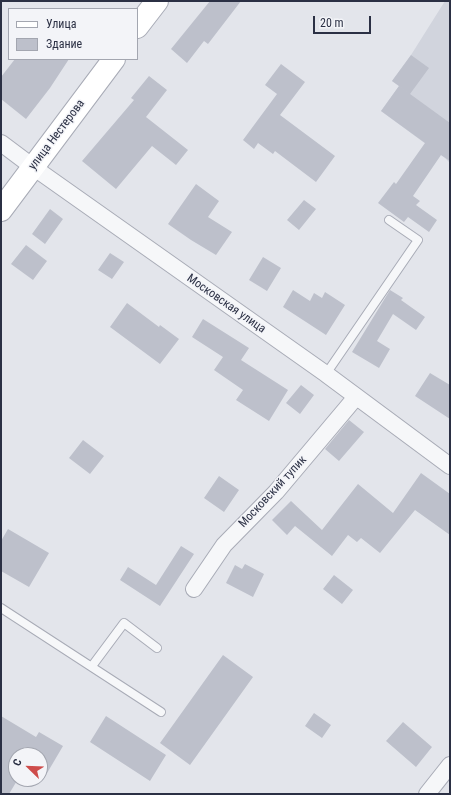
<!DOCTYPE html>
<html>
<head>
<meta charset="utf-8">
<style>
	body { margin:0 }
	#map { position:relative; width:451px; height:795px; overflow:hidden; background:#e3e5eb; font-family:"Roboto Condensed",sans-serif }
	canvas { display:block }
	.frame { position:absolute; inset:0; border:2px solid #2b3044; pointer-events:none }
	.legend { position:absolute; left:8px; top:8px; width:130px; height:52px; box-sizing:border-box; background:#f3f4f8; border:1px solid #a3a6b0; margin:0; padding:5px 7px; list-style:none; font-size:12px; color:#2b3044 }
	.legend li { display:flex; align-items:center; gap:8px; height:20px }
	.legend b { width:20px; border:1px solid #a3a6b0 }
	.north { position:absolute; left:8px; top:747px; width:40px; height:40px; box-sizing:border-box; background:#f3f4f8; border:1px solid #a3a6b0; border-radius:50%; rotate:293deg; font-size:11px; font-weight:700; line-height:16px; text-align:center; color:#2b3044 }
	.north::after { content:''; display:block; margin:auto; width:14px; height:18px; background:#ce4c4b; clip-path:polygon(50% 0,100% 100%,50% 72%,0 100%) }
	.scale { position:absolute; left:313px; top:16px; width:58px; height:18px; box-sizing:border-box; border:2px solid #2b3044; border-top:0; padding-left:5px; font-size:12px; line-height:14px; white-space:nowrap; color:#2b3044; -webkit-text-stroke:3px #f3f4f8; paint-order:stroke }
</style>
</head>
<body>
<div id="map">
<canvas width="451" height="795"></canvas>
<div class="frame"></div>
<ul class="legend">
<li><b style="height:5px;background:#fff"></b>Улица</li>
<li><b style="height:11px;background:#bdc0cb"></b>Здание</li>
</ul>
<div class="north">С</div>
<div class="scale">20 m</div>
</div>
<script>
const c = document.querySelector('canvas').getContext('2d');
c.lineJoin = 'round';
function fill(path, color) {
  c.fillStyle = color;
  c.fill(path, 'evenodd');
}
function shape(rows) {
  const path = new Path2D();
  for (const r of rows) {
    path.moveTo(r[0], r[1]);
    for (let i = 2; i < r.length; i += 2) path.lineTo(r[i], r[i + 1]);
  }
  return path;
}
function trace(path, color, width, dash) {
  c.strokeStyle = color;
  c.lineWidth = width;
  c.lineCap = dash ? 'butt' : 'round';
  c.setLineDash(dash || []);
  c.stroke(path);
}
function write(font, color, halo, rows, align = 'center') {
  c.font = font + ' "Roboto Condensed",sans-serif';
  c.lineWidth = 3;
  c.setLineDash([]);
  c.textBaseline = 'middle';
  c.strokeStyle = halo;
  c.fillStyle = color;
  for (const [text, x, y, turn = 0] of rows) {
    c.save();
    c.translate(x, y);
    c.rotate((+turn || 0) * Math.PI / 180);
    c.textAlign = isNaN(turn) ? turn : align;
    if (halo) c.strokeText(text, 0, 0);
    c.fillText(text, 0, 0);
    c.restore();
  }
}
const built = shape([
	[445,1,450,1,450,163,445,158,381,111,399,86,392,81,411,55]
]);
const building = shape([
	[210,1,241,1,208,44,204,41,187,63,171,49],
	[411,55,429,68,410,94,392,81],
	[15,59,69,59,50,88,26,119,1,99,1,77],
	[281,64,305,82,280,115,335,156,316,182,275,151,273,154,258,143,254,149,243,140,277,94,265,85],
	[149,76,167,90,146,117,188,150,176,165,152,146,116,189,82,161,134,100,131,98],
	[399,86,450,123,450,161,441,155,413,196,420,201,416,205,437,220,429,232,408,217,404,222,378,203,394,182,396,184,425,143,381,111],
	[196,184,219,201,208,217,232,232,216,255,191,240,168,224],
	[304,200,316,209,299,230,287,220],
	[50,209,63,219,45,244,32,234],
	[26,245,47,261,33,280,11,264],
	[110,253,124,262,112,279,98,270],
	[263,257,281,268,267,291,249,280],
	[293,290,310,301,314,293,322,298,325,292,345,305,326,335,283,307],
	[390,290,403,298,401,300,425,317,416,330,393,314,377,341,390,349,379,368,352,352],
	[127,303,159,327,160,325,179,339,160,364,110,327],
	[203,319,249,348,241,360,288,390,269,421,236,400,243,390,214,370,223,357,192,337],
	[430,373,450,385,450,419,415,396],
	[301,385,314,395,300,414,286,403],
	[349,420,364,432,339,461,325,449],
	[83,440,104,456,90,474,69,458],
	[421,473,450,494,450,535,415,510,380,553,361,538,357,542,348,535,332,556,295,526,287,535,272,520,291,501,322,530,358,484,393,513],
	[219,476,239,490,224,512,204,498],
	[8,529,49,553,29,587,1,571,1,541],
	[181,546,194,554,160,606,120,580,128,567,156,585],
	[245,564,264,574,253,597,226,583,235,565,242,569],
	[334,575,353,590,342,604,323,589],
	[223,655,253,677,190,765,160,743],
	[314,713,331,725,322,738,305,726],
	[1,716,36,737,39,732,63,746,43,780,40,778,40,755,16,755,16,779,18,779,9,794,1,794],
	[106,716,166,755,150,781,90,742],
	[403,722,432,747,416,767,386,741]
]);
const lane = shape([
	[326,374,418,240,389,220],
	[1,608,161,712],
	[92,666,124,623,157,648]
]);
const street = shape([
	[1,143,33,167,326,374,450,466],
	[194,589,224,545,276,492,356,397],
	[427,794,450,765]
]);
const secondary = shape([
	[137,27,157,1],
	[1,210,114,59]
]);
const streetNames = [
	["улица Нестерова",57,135,-53],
	["Московская улица",226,304,35],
	["Московский тупик",273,492,-47]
];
fill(built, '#d1d4dd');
fill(building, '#bdc0cb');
trace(lane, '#a8abb6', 10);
trace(street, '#a8abb6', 18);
trace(secondary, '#a8abb6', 24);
trace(lane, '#f6f7f9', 8);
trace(street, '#f6f7f9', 16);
trace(secondary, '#fff', 22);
write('12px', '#2b3044', '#f3f4f8', streetNames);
</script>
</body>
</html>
